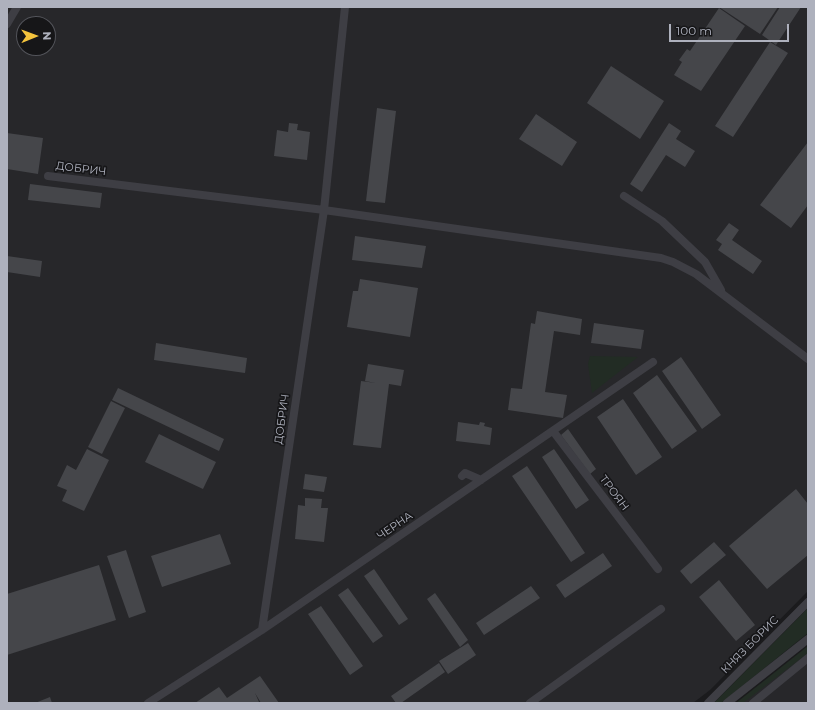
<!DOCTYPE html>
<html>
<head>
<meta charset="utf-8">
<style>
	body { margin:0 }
	#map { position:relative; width:815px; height:710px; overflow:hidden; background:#1b1b1d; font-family:Montserrat,sans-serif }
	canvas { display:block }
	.frame { position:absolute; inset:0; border:8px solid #aeb1bd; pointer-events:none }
	.north { position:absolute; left:16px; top:16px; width:40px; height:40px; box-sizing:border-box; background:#161618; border:1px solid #53545a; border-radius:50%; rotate:89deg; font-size:11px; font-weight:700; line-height:16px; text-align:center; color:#aeb1bd }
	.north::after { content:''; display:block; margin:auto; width:14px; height:18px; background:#f3c33d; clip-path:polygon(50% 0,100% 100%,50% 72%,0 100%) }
	.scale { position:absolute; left:669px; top:24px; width:120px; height:18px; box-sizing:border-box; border:2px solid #aeb1bd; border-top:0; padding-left:5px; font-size:12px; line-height:14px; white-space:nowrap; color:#aeb1bd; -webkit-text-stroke:3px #161618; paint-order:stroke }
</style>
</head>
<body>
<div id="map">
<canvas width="815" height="710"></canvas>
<div class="frame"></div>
<div class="north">N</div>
<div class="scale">100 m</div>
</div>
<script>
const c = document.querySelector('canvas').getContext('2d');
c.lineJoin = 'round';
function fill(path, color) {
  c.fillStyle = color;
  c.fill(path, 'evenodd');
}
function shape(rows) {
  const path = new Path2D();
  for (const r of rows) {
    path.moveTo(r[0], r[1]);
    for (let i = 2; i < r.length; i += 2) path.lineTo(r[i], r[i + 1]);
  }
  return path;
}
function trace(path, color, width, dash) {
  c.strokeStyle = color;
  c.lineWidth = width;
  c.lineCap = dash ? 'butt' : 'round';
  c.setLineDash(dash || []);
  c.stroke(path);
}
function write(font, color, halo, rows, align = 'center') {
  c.font = font + ' Montserrat,sans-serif';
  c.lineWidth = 3.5;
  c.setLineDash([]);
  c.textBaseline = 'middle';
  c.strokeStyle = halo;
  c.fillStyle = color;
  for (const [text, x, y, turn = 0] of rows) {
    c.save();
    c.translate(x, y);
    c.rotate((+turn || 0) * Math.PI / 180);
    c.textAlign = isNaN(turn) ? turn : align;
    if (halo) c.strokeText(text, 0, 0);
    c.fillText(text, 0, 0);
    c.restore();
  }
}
const built = shape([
	[9,7,808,7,808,591,710,690,693,703,7,703,7,10],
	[24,24,48,24,48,48,24,48],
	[808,650,808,703,739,703]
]);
const green = shape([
	[590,356,638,357,592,393,588,364],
	[808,608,808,633,721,703,714,703],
	[808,646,808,653,743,703,736,703]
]);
const building = shape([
	[719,7,778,7,760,34],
	[780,7,801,7,776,45,762,35],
	[719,8,745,26,701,91,674,75,682,62,679,60,687,49,690,51],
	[770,42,788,53,733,137,715,126],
	[611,66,664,101,640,139,587,103],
	[377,108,396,111,385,203,366,201],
	[536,114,577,142,562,166,519,139],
	[289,123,298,124,297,130,310,132,307,160,274,156,277,130,288,132],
	[669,123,681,131,676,139,695,151,685,167,666,155,642,192,630,184],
	[7,133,43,138,38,174,7,169],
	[808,142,808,205,791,228,760,205],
	[30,184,102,193,100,208,28,200],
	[729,223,739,230,732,240,762,261,753,274,718,250,722,244,716,240],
	[355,236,426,246,422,268,352,260],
	[7,256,42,261,40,277,7,272],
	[360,279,418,288,410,337,347,327,353,291,358,291],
	[537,311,582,319,580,335,554,331,545,392,567,395,563,418,508,410,511,388,522,389,531,323,535,324],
	[594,323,644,330,641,349,591,343],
	[156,343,247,358,245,373,154,360],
	[681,357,721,415,702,429,662,371],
	[368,364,404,370,401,386,389,384,381,448,353,445,361,381,376,383,365,381],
	[657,375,697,431,672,449,633,393],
	[118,388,224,439,219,451,112,400],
	[623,399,662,457,636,475,597,417],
	[111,401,125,408,102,454,88,447],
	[458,422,479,425,480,422,485,423,484,426,492,428,490,445,456,441],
	[568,429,596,469,590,474,561,435],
	[159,434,216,462,203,489,145,462],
	[87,449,109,460,84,511,62,501,67,490,57,486,67,465,76,470],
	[554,449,589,500,576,509,542,457],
	[527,466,585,553,571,562,512,476],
	[305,474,327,477,324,492,303,489],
	[796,489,808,504,808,555,767,589,729,546],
	[305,498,322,499,321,508,328,508,324,542,295,539,298,505,305,506],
	[220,534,231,564,162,587,151,556],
	[714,542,726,555,691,584,680,571],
	[126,550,146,612,129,618,107,556],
	[603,553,612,566,565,598,556,585],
	[99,565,116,620,7,655,7,594],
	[374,569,408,619,399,625,364,576],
	[719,580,755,625,736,641,699,597],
	[531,586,540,598,484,635,476,623],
	[348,588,383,636,373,643,338,595],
	[435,593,468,640,460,647,427,599],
	[321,606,363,666,350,675,308,614],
	[468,643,476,655,448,674,439,661],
	[439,663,445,672,401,703,396,703,391,696],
	[260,676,279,703,261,703,255,693,259,702,257,703,195,703,219,687,227,698],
	[50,697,52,703,35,703]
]);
const minor = shape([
	[7,24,17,7],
	[48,176,324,210,345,7],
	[624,196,662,221,705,262,721,290],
	[553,431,658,569],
	[462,476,465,473,481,480],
	[262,630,324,210,661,258,673,262,696,274,808,359],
	[148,703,262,630,653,362],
	[530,703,661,609],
	[708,703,808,602],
	[727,703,808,639],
	[753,703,808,658]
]);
const streetNames = [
	["ДОБРИЧ",81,169,7],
	["ДОБРИЧ",282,419,-82],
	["ТРОЯН",614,493,53],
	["ЧЕРНА",395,526,-34],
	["КНЯЗ БОРИС",750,645,-45]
];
fill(built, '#27272a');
fill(green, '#222c24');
fill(building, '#45464a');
trace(minor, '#3e3e44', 8);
write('11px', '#aeb1bd', '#161618', streetNames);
</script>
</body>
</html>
